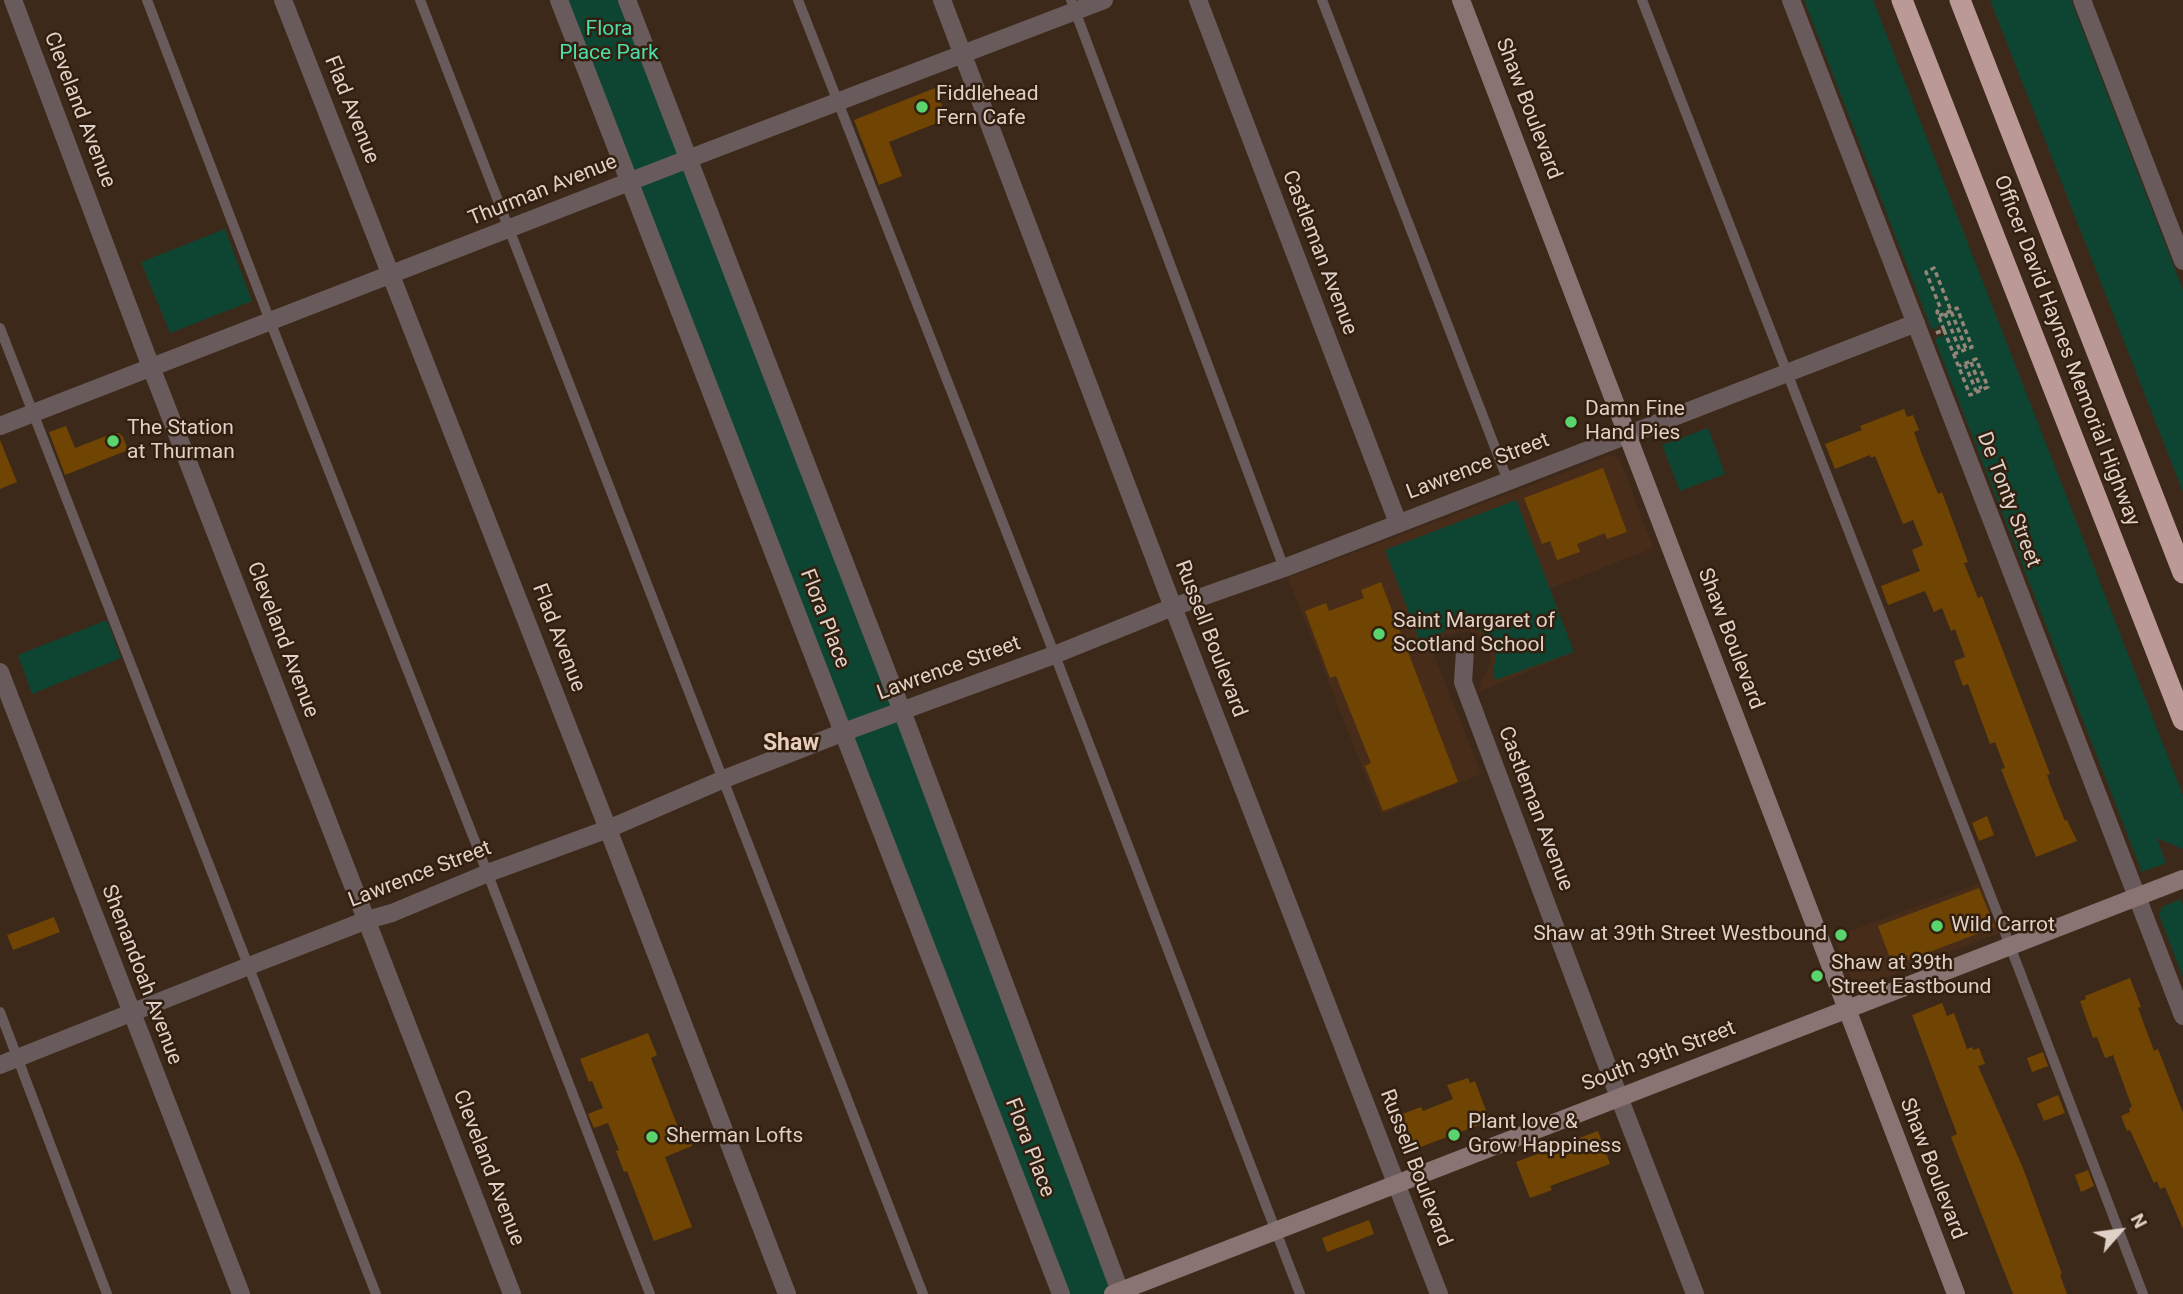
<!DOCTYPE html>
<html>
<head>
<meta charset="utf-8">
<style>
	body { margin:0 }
	#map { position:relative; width:2183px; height:1294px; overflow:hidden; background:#3d291a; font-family:Roboto,sans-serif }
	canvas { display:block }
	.north { position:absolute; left:2085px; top:1196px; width:70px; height:70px; -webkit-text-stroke:5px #331f10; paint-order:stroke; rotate:62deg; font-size:19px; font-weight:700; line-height:28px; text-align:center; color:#dfd1c7 }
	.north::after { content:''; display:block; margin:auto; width:24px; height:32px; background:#dfd1c7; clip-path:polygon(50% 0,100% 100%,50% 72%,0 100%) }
</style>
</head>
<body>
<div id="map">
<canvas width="2183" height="1294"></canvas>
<div class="north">N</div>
</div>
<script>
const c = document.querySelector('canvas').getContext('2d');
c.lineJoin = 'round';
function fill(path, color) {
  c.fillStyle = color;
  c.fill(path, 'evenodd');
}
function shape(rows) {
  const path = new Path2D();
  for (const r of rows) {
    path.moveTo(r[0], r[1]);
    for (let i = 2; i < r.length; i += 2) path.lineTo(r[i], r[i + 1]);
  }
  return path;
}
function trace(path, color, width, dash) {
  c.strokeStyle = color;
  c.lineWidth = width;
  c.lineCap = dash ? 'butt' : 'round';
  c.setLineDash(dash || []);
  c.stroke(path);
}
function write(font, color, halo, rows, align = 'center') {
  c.font = font + ' Roboto,sans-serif';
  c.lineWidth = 5;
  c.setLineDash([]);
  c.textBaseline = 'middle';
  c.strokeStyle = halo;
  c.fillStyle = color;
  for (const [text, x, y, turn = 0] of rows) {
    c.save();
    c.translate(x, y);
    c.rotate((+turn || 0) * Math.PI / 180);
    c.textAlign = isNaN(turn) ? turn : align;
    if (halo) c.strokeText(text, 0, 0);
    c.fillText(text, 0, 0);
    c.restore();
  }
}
const built = shape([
	[1610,455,1615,456,1621,462,1653,548,1549,589,1574,652,1479,692,1481,682,1491,662,1490,651,1485,642,1478,634,1468,631,1446,635,1439,641,1435,649,1435,658,1481,774,1381,815,1288,578],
	[1980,883,1999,933,1858,988,1854,985,1834,937]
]);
const green = shape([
	[559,0,627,0,1121,1294,1061,1294],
	[1804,0,1873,0,2183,795,2183,849,2157,838,2166,863,2142,872,1935,340,1940,335,1941,337,1944,336,1942,330,1940,325,1937,326,1938,330,1931,328],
	[1990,0,2071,0,2183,290,2183,492],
	[225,229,252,301,170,333,141,262],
	[1708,428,1725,474,1680,491,1662,445],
	[1516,500,1574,652,1495,680,1493,670,1496,658,1494,648,1482,631,1473,627,1457,626,1445,630,1431,643,1422,647,1385,550],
	[107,620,121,658,32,694,18,655],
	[2181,899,2183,906,2183,977,2159,915,2162,907]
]);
const building = shape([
	[935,88,947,119,889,142,902,176,879,185,854,120],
	[1904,409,1907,417,1913,415,1919,430,1914,432,1921,452,1938,494,1942,492,1968,562,1964,563,1978,598,1982,596,2050,774,2047,775,2050,784,2065,821,2067,820,2077,841,2036,857,2001,769,2005,768,1995,742,1990,744,1968,684,1963,686,1954,661,1965,657,1955,629,1951,631,1942,608,1934,612,1925,591,1888,605,1881,586,1920,571,1912,550,1923,545,1913,520,1903,524,1875,456,1871,458,1870,455,1835,469,1825,444,1862,430,1860,426],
	[66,426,75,448,114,433,119,433,123,437,128,450,65,475,49,432],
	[0,440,17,482,0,489],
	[1603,468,1627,532,1607,539,1605,533,1577,544,1580,552,1557,560,1550,541,1542,544,1524,498],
	[1381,582,1458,782,1383,811,1365,766,1371,763,1336,676,1330,678,1305,611,1326,603,1329,611,1364,598,1361,590],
	[1987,816,1994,835,1979,841,1972,823],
	[1979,888,1995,927,1893,966,1878,926],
	[54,917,60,932,13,950,7,935],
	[2130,978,2141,1007,2138,1008,2154,1051,2158,1049,2183,1113,2183,1229,2165,1187,2160,1189,2157,1181,2154,1183,2130,1130,2127,1131,2121,1116,2130,1112,2129,1108,2132,1107,2113,1055,2105,1058,2097,1037,2093,1038,2080,1001,2086,999,2085,996],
	[1942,1003,1947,1016,1954,1013,1967,1049,1972,1047,1973,1050,1979,1048,1985,1064,1978,1066,2023,1168,2062,1274,2060,1275,2067,1294,2013,1294,1951,1137,1957,1134,1912,1015],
	[648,1033,657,1055,651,1058,678,1127,684,1125,692,1146,665,1157,692,1227,654,1241,627,1171,624,1172,616,1151,619,1150,608,1123,594,1128,588,1114,603,1108,592,1081,589,1082,580,1059],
	[2043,1052,2048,1066,2032,1072,2027,1058],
	[1468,1078,1470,1083,1475,1081,1490,1121,1415,1149,1402,1114,1421,1107,1423,1111,1453,1099,1447,1085],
	[2058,1095,2065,1113,2044,1121,2037,1104],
	[1598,1131,1610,1164,1550,1186,1552,1190,1530,1198,1516,1162],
	[2088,1170,2094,1186,2081,1192,2075,1175],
	[1369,1220,1374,1234,1327,1252,1322,1238]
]);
const path = shape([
	[1945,313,1960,351],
	[1939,316,1957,308,1972,347,1954,354],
	[1944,330,1970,395,1988,387,1976,359,1959,366],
	[1936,333,1944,330,1937,312,1940,307,1926,272,1934,268,1966,349],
	[1971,362,1981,389],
	[1965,364,1976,391]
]);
const lane = shape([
	[147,0,277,339,482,859,650,1294],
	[420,0,923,1294],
	[798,0,1061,671,1300,1294],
	[1071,0,1284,568],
	[1322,0,1508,481],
	[1642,0,2002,925,2143,1294],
	[0,328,376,1294],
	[0,1012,107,1294]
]);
const street = shape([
	[13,0,151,367,512,1294],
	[283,0,608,829,787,1294],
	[559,0,1061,1294],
	[627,0,902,711,1121,1294],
	[942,0,1173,607,1439,1294],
	[1198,0,1398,523],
	[1791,0,2183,1016],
	[2082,0,2183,261],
	[0,426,688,159,1104,0],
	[1465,651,1463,682,1619,1097,1695,1294],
	[0,672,241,1294],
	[0,1065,249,966,367,920,392,913,488,873,608,829,724,779,844,732,1054,655,1173,607,1284,568,1916,323]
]);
const secondary = shape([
	[1461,0,1956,1294],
	[1113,1294,2183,879]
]);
const highway = shape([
	[1902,0,2183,720],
	[1960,0,2183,573]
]);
const markers = [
	[922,107,7,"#5ad56e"],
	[1571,422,7,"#5ad56e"],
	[113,441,7,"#5ad56e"],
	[1379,634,7,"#5ad56e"],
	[1937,926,7,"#5ad56e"],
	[1841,935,7,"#5ad56e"],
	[1817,976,7,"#5ad56e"],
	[1454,1135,7,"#5ad56e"],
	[652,1137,7,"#5ad56e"]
];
const parkNames = [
	["Flora",609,30],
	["Place Park",609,54]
];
const poiNames = [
	["Fiddlehead",936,95],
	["Fern Cafe",936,119],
	["Damn Fine",1585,410],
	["Hand Pies",1585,434],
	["The Station",127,429],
	["at Thurman",127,453],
	["Saint Margaret of",1393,622],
	["Scotland School",1393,646],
	["Wild Carrot",1951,926],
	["Shaw at 39th Street Westbound",1827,935,"right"],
	["Shaw at 39th",1831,964],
	["Street Eastbound",1831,988],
	["Plant love &",1468,1123],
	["Grow Happiness",1468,1147],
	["Sherman Lofts",666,1137]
];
const streetNames = [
	["Shaw Boulevard",1528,109,69],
	["Cleveland Avenue",79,110,69],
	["Flad Avenue",351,110,68],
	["Thurman Avenue",543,191,-22],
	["Castleman Avenue",1319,253,69],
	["Officer David Haynes Memorial Highway",2066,351,69],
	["Lawrence Street",1478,467,-21],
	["De Tonty Street",2008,500,69],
	["Flora Place",824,619,69],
	["Flad Avenue",558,638,69],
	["Russell Boulevard",1210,639,69],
	["Shaw Boulevard",1730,639,69],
	["Cleveland Avenue",282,640,69],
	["Lawrence Street",949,669,-20],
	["Castleman Avenue",1535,809,69],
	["Lawrence Street",420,875,-21],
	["Shenandoah Avenue",141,975,69],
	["South 39th Street",1659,1057,-21],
	["Flora Place",1029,1148,69],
	["Cleveland Avenue",488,1168,69],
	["Russell Boulevard",1415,1168,69],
	["Shaw Boulevard",1932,1169,69]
];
const neighbourhoodNames = [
	["Shaw",791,744]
];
fill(built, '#472d19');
fill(green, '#0d4532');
fill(building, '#704503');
trace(path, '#958578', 3.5, [5, 3.5]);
trace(lane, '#695b5b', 10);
trace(street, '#695b5b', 18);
trace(secondary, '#8a7473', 18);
trace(highway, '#ba9997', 21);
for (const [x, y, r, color] of markers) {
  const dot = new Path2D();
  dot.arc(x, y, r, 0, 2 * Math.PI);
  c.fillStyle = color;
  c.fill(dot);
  trace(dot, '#331f10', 2.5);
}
write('21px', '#4ddda9', '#331f10', parkNames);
write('21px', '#dfd1c7', '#331f10', poiNames, 'left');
write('21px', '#dfd1c7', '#331f10', streetNames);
write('bold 23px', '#e8cdba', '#331f10', neighbourhoodNames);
</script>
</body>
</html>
